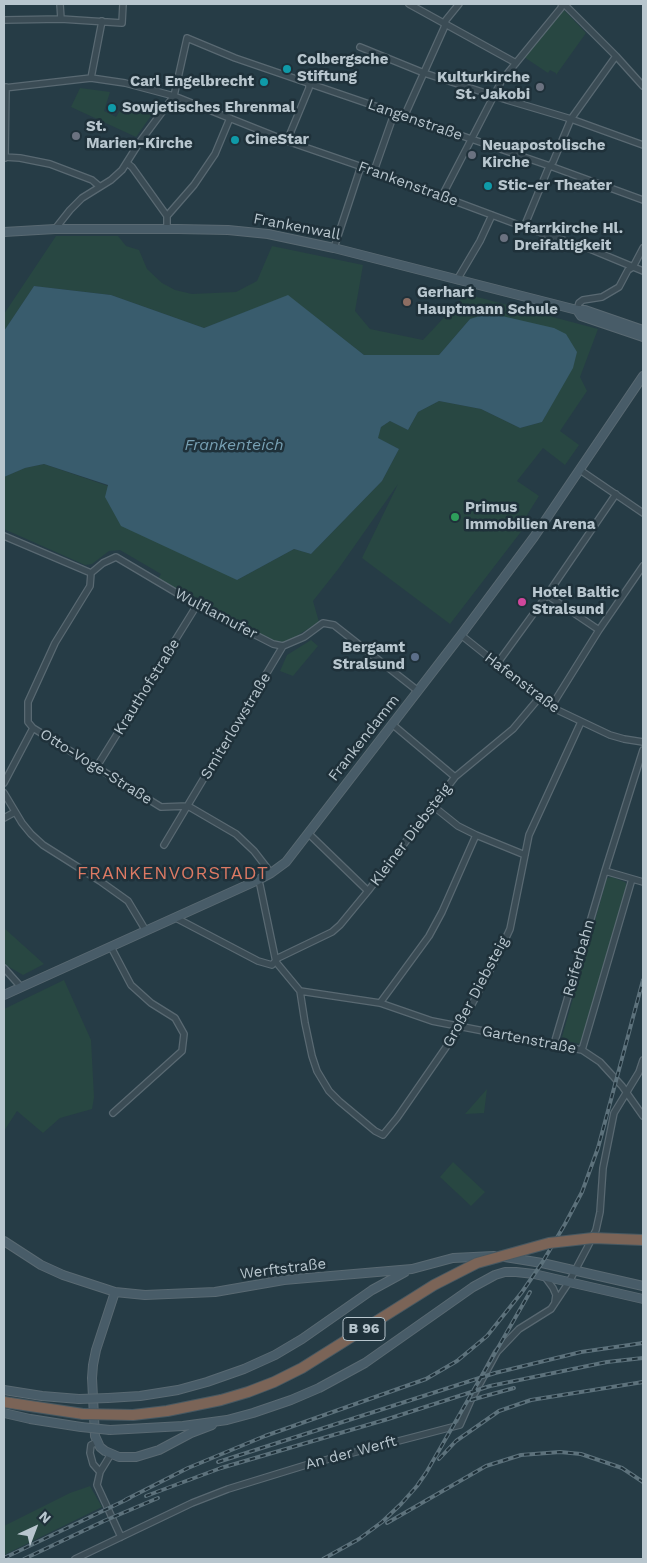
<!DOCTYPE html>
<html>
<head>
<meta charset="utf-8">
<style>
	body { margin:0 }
	#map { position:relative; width:647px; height:1563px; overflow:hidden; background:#263c46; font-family:"Work Sans",sans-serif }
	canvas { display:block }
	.frame { position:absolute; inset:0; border:5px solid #b8c6ce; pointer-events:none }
	.north { position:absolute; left:10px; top:1503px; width:50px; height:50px; -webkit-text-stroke:4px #1f313a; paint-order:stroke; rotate:43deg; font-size:14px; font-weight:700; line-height:20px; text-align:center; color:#b8c6ce }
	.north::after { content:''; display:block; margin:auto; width:18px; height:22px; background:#b8c6ce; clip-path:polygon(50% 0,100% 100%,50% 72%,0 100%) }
</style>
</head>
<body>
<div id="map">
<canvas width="647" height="1563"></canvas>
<div class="frame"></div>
<div class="north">N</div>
</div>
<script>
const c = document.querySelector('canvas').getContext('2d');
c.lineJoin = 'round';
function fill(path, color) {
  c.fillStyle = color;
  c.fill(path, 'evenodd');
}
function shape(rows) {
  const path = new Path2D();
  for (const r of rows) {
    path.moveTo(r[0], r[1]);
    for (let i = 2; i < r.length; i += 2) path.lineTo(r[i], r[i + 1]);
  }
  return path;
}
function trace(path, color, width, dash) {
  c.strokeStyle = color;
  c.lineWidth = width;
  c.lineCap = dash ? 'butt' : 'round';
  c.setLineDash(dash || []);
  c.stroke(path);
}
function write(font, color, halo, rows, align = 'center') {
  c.font = font + ' "Work Sans",sans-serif';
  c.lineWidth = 5;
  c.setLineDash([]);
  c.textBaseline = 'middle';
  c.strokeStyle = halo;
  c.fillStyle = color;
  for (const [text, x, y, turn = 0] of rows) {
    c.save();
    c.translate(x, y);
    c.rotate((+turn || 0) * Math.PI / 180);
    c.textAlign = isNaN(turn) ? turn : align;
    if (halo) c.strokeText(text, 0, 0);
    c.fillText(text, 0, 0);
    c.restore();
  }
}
const green = shape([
	[563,9,586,33,556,75,556,73,550,70,548,73,524,57],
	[80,88,110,92,104,111,116,117,126,100,153,113,136,137,71,107],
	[56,236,118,236,126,246,139,250,147,269,162,283,175,290,192,294,236,292,257,281,272,246,363,265,355,311,370,329,423,340,466,294,598,329,580,377,587,391,560,431,579,445,565,465,543,448,517,481,539,496,527,515,530,520,450,624,362,558,398,484,339,568,313,601,319,622,287,642,272,642,199,606,158,579,161,574,120,550,109,551,92,564,85,565,4,529,4,477,25,468,44,464,108,486,237,580,294,549,311,554,382,481,399,449,377,438,381,427,390,421,408,430,418,412,439,401,481,409,520,428,542,422,553,402,470,319,439,355,364,355,288,296,204,328,111,295,34,286,4,331,4,314],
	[311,640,318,646,293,676,280,671,287,655],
	[612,877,625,882,627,885,583,1042,581,1044,566,1041,562,1037,607,878],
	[4,928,44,964,23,975,4,964],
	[64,980,91,1040,94,1097,92,1109,60,1118,43,1133,17,1111,4,1131,4,1009],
	[487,1089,484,1113,465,1114],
	[453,1162,485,1192,471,1206,440,1177],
	[90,1486,102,1507,4,1555,4,1526,70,1493]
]);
const water = shape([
	[34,286,111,295,204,328,288,295,364,355,439,355,470,319,489,313,554,328,566,334,577,352,573,368,542,422,520,428,481,409,439,401,418,412,408,430,390,421,381,427,378,438,399,449,382,481,311,554,294,549,237,580,121,526,105,497,108,485,44,464,25,468,4,477,4,331]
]);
const street = shape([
	[60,4,61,19],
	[409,4,516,63],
	[564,4,616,56,643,86],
	[4,20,61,19,122,23,123,4],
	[360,47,424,73,507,100,571,119,643,145],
	[91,78,102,21],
	[4,88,91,78,125,83,174,96,287,141,374,171,524,227,590,249,643,271],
	[404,117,444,28,446,20,459,4],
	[287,141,309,88,309,84],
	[4,157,20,158,50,164,92,180,99,186],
	[5,158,6,87],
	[127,163,132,167,167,216],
	[374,171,394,114],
	[442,196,502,80,561,8,562,4],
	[524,227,548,169,553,162,571,119,616,56],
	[55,229,70,210,82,198,111,180,122,170,139,143,174,96,187,38,235,58,550,166,643,200],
	[167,229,167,216,194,185,215,154,230,118],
	[334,248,361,166],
	[457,280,480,241,492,215],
	[577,310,579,303,583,300,602,297,619,287,628,270,633,267,643,248],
	[580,470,643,513],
	[4,536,91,573,103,563,116,557,197,605,273,644,283,646,304,637,323,623,334,625,418,691],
	[547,595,599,630],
	[461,635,551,707,610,735,624,739,643,742],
	[497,664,547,595,616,494],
	[551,707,599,630,643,566],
	[392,724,455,777],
	[33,728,161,807,188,806,236,834,254,851,271,873],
	[96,768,197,605],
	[4,783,33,728,28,722,28,702,55,643,90,586,91,573],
	[4,793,22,823,31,834,43,845,100,881,128,901,146,931],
	[433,806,458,826,476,835,525,855],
	[4,818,15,812],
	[308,833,368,891],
	[164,845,283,646],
	[605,871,643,882],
	[258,880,260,885,276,962,300,991,305,1023,312,1056,317,1071,329,1091,339,1101,375,1131,383,1135,397,1118,460,1027,498,955,510,929,529,835,581,722],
	[176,918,258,961,272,965,278,958,332,932,340,925,368,891,455,777,513,729,539,698],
	[111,947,131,985,151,1003,175,1018,184,1034,182,1051,113,1113],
	[4,968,21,987],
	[300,991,380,1003,432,1021,582,1050,600,1062,622,1086,643,1116],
	[380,1003,429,936,442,912,476,835],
	[554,1044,605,871,643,750],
	[582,1050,632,879],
	[545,1277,553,1288,556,1295,555,1302],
	[97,1442,91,1445,90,1453,93,1464,100,1472],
	[111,1454,100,1472,97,1485,121,1537],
	[75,1559,192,1503,228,1489,306,1465,460,1425,471,1400,497,1352,519,1329,551,1309,569,1282,587,1248,596,1230,600,1212,603,1168,614,1113,639,1072,643,1060]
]);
const secondary = shape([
	[4,232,55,229,178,229,228,230,268,234,334,248,577,310,585,310,643,330],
	[577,310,581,316,643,337],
	[4,995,258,880,271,873,286,862,461,635,534,537,643,376],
	[4,1241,41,1265,63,1275,115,1292,145,1295,215,1292,284,1280,412,1269,453,1258,494,1256],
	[505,1257,542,1263,643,1286],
	[115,1292,96,1350,93,1365,92,1378,95,1436,100,1447,105,1451,119,1457,136,1457,159,1450,191,1433,212,1425],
	[4,1390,42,1396,79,1399],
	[108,1398,140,1396,178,1390,207,1382,244,1369,275,1355,302,1339,372,1290,405,1272],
	[4,1413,30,1419,81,1427],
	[110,1430,183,1426,227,1420,253,1413,291,1400,319,1388,365,1363,473,1287,495,1275,505,1272,516,1272,534,1274,643,1299]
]);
const highway = shape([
	[4,1402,83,1414]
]);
const rail = shape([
	[471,1400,514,1388],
	[439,1459,456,1441,499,1411,531,1400,643,1382],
	[218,1462,495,1373,581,1352,643,1343],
	[146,1496,221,1468,388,1419,490,1386,607,1362,643,1358],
	[125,1500,188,1468,265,1436,426,1379,457,1361,487,1336,522,1292,542,1263,565,1224,582,1192,598,1148,643,980],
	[387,1523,486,1466,521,1455,560,1452,581,1454,622,1468,643,1482],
	[4,1558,130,1498],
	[24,1559,104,1521,158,1498],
	[323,1559,359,1539,382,1522,401,1504,417,1486,426,1473,530,1292]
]);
const secondaryBridge = shape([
	[79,1399,108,1398],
	[81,1427,110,1430]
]);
const highwayBridge = shape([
	[83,1414,133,1415,167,1411,221,1400,248,1392,274,1382,302,1368,434,1285,477,1263,549,1243,593,1238,643,1240]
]);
const markers = [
	[287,69,5,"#0f9aa8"],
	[264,82,5,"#0f9aa8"],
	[540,87,5,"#6b7280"],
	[112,108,5,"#0f9aa8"],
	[76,136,5,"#6b7280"],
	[235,140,5,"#0f9aa8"],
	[472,155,5,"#6b7280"],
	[488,186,5,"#0f9aa8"],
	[504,238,5,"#6b7280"],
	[407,302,5,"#8d6e63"],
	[455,517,5,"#2e9e5b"],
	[522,602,5,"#d1479c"],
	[415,657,5,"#5c6f8a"]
];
const shields = [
	[364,1329,42]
];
const shieldNames = [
	["B 96",364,1329]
];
const poiNames = [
	["Colbergsche",297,60],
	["Stiftung",297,77],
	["Kulturkirche",530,78,"right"],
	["St. Jakobi",530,95,"right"],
	["Carl Engelbrecht",254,82,"right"],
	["Sowjetisches Ehrenmal",122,108],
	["St.",86,127],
	["Marien-Kirche",86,144],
	["CineStar",245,140],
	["Neuapostolische",482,146],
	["Kirche",482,163],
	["Stic-er Theater",498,186],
	["Pfarrkirche Hl.",514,229],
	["Dreifaltigkeit",514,246],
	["Gerhart",417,293],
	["Hauptmann Schule",417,310],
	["Primus",465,508],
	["Immobilien Arena",465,525],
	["Hotel Baltic",532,593],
	["Stralsund",532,610],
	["Bergamt",405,648,"right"],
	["Stralsund",405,665,"right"]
];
const streetNames = [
	["Langenstraße",415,120,19],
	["Frankenstraße",408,184,20],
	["Frankenwall",297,227,11],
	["Wulflamufer",216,614,28],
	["Hafenstraße",522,683,37],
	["Krauthofstraße",147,687,-58],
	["Smiterlowstraße",236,726,-59],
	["Frankendamm",364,738,-52],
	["Otto-Voge-Straße",96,767,32],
	["Kleiner Diebsteig",411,835,-53],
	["Reiferbahn",579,958,-74],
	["Großer Diebsteig",476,992,-62],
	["Gartenstraße",529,1040,11],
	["Werftstraße",283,1269,-7],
	["An der Werft",351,1453,-15]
];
const waterNames = [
	["Frankenteich",234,445]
];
const quarterNames = [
	["FRANKENVORSTADT",173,874]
];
fill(green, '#284742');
fill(water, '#395c6d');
trace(street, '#596972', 8);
trace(secondary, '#596972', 10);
trace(highway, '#485962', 12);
trace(street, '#3b4c55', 5.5);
trace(secondary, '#485c68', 8);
trace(highway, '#7b6457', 10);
trace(rail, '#5d727c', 4);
trace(rail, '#1f313a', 2, [5.5]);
trace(secondaryBridge, '#596972', 10, []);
trace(highwayBridge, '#485962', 12, []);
trace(secondaryBridge, '#485c68', 8);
trace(highwayBridge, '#7b6457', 10);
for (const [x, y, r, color] of markers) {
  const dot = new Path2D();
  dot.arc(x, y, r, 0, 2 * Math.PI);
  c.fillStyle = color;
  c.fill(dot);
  trace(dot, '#1f313a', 2);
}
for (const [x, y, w] of shields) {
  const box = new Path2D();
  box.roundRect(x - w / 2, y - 11.5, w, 23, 4);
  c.fillStyle = '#1f313a';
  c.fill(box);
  trace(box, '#b8c6ce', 1);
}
write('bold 14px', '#b8c6ce', null, shieldNames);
write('bold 15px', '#b8c6ce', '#1f313a', poiNames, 'left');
write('15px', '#b8c6ce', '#1f313a', streetNames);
write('italic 16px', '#77a0b3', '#1f313a', waterNames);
c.letterSpacing = '1px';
write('18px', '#dd7a64', '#1f313a', quarterNames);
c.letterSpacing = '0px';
</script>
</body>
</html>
